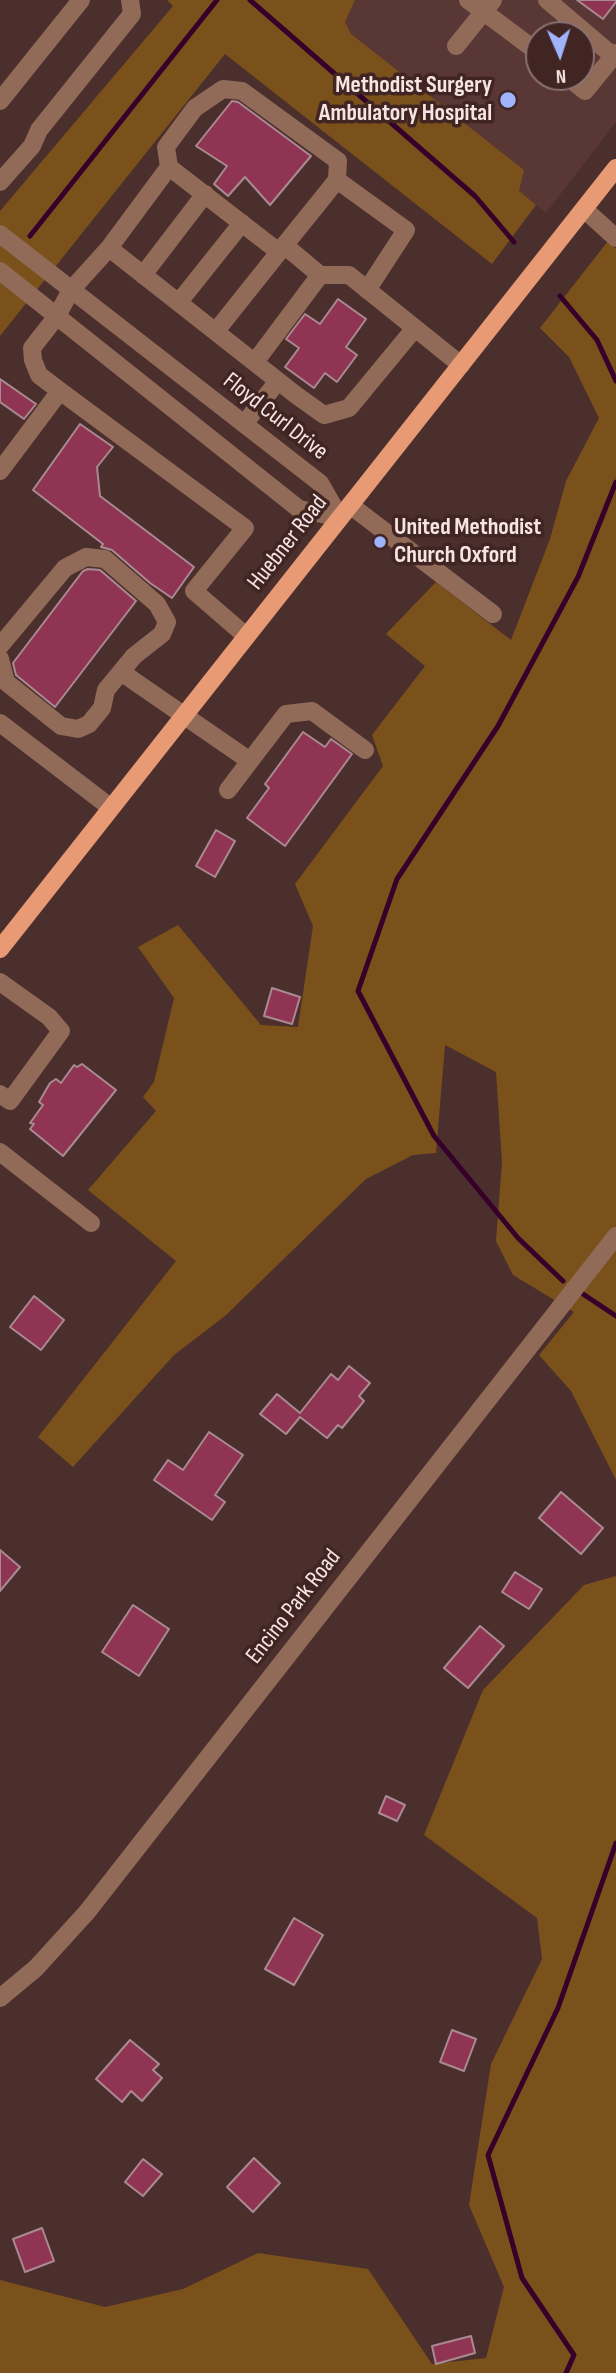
<!DOCTYPE html>
<html>
<head>
<meta charset="utf-8">
<style>
	body { margin:0 }
	#map { position:relative; width:616px; height:2373px; overflow:hidden; background:#4b2f2d; font-family:"Sofia Sans Condensed",sans-serif }
	canvas { display:block }
	.north { position:absolute; left:525px; top:21px; width:70px; height:70px; box-sizing:border-box; background:#402523; border:2px solid #897270; border-radius:50%; rotate:177deg; font-size:19px; font-weight:700; line-height:28px; text-align:center; color:#f7e5e3 }
	.north::after { content:''; display:block; margin:auto; width:24px; height:32px; background:#a0b3fd; clip-path:polygon(50% 0,100% 100%,50% 72%,0 100%) }
</style>
</head>
<body>
<div id="map">
<canvas width="616" height="2373"></canvas>
<div class="north">N</div>
</div>
<script>
const c = document.querySelector('canvas').getContext('2d');
c.lineJoin = 'round';
function fill(path, color) {
  c.fillStyle = color;
  c.fill(path, 'evenodd');
}
function shape(rows) {
  const path = new Path2D();
  for (const r of rows) {
    path.moveTo(r[0], r[1]);
    for (let i = 2; i < r.length; i += 2) path.lineTo(r[i], r[i + 1]);
  }
  return path;
}
function trace(path, color, width, dash) {
  c.strokeStyle = color;
  c.lineWidth = width;
  c.lineCap = dash ? 'butt' : 'round';
  c.setLineDash(dash || []);
  c.stroke(path);
}
function write(font, color, halo, rows, align = 'center') {
  c.font = font + ' "Sofia Sans Condensed",sans-serif';
  c.lineWidth = 7;
  c.setLineDash([]);
  c.textBaseline = 'middle';
  c.strokeStyle = halo;
  c.fillStyle = color;
  for (const [text, x, y, turn = 0] of rows) {
    c.save();
    c.translate(x, y);
    c.rotate((+turn || 0) * Math.PI / 180);
    c.textAlign = isNaN(turn) ? turn : align;
    if (halo) c.strokeText(text, 0, 0);
    c.fillText(text, 0, 0);
    c.restore();
  }
}
const built = shape([
	[289,0,616,0,616,122,546,213,330,46],
	[539,35,581,35,581,77,539,77]
]);
const green = shape([
	[167,0,355,0,345,22,351,34,524,170,519,191,536,205,492,264,225,54,0,336,0,211,173,6],
	[608,241,616,249,616,1480,571,1391,539,1355,574,1312,513,1275,496,1241,502,1162,496,1072,445,1045,436,1153,413,1155,366,1179,225,1316,174,1355,73,1467,38,1437,176,1261,88,1190,156,1111,143,1097,154,1082,174,998,138,947,178,925,261,1025,298,1027,313,926,295,884,383,766,372,735,425,666,386,634,436,582,511,640,550,539,566,481,599,418,569,357,540,328],
	[616,1576,616,2373,0,2373,0,2280,105,2307,183,2289,258,2253,368,2269,432,2364,486,2358,504,2287,469,2205,491,2064,542,1959,537,1918,424,1835,483,1690,584,1585]
]);
const stream = shape([
	[250,0,475,196,514,242],
	[30,236,217,0],
	[560,296,597,340,616,381],
	[563,1281,518,1238,434,1136,358,991,397,879,498,726,578,577,616,482],
	[583,1294,616,1316],
	[566,2373,574,2355,522,2278,488,2155,558,2008,616,1843]
]);
const building = shape([
	[577,0,616,0,616,2,603,19,577,0],
	[232,101,238,102,311,156,270,205,245,177,228,196,214,184,227,166,196,146,232,101],
	[338,299,366,319,346,347,357,355,337,382,325,373,314,388,285,367,299,348,286,339,305,314,320,324,338,299],
	[0,379,36,404,24,419,0,402,0,379],
	[80,424,113,447,97,467,100,496,194,567,172,598,150,583,112,550,101,547,103,544,33,490,80,424],
	[88,569,100,570,136,601,55,707,16,675,13,663,83,571,88,569],
	[303,732,325,747,331,739,352,754,285,846,247,818,269,788,265,784,303,732],
	[216,830,235,841,215,877,196,866,216,830],
	[272,988,300,997,292,1024,264,1016,272,988],
	[82,1064,116,1090,63,1156,30,1129,34,1124,30,1123,43,1105,39,1102,50,1083,56,1079,61,1083,74,1065,77,1067,82,1064],
	[34,1296,64,1320,41,1350,10,1327,34,1296],
	[349,1366,370,1383,359,1396,364,1401,342,1428,338,1425,327,1438,300,1417,286,1434,260,1414,277,1394,300,1413,331,1374,338,1380,349,1366],
	[209,1432,243,1455,215,1495,225,1502,212,1520,154,1480,168,1460,183,1470,209,1432],
	[561,1492,603,1528,581,1554,539,1518,561,1492],
	[0,1550,20,1567,0,1591,0,1550],
	[515,1572,542,1589,529,1609,502,1592,515,1572],
	[133,1605,169,1629,139,1676,102,1652,133,1605],
	[480,1626,504,1646,468,1688,444,1668,480,1626],
	[386,1796,405,1805,397,1821,379,1813,386,1796],
	[294,1918,323,1935,294,1985,265,1969,294,1918],
	[452,2030,476,2039,464,2071,440,2062,452,2030],
	[130,2040,159,2064,153,2070,162,2078,142,2101,131,2091,122,2102,96,2079,130,2040],
	[254,2158,280,2183,253,2212,227,2187,254,2158],
	[143,2159,162,2174,143,2196,125,2182,143,2159],
	[42,2228,54,2261,25,2272,13,2239,42,2228],
	[471,2336,475,2353,436,2364,432,2346,471,2336]
]);
const minor = shape([
	[468,0,539,53],
	[547,0,613,56],
	[456,46,493,0],
	[568,77,585,91,616,53],
	[0,101,81,0],
	[169,167,166,147,195,108,223,89,242,91,338,161,337,180],
	[0,182,32,146,39,130,132,14,130,0],
	[584,209,616,238],
	[0,234,320,483,340,518],
	[284,245,320,275,349,275,461,365],
	[0,271,299,509,340,518],
	[143,275,205,194],
	[367,290,406,230,337,180,279,252,169,167,109,248,296,395,324,415,349,408,415,328],
	[179,302,242,223],
	[216,331,279,252],
	[255,362,320,275],
	[60,391,39,375,33,360,32,348,57,316,71,290,109,248],
	[244,424,278,381],
	[0,471,60,391,245,528,194,591,246,636],
	[350,505,493,614],
	[0,646,65,568,86,557,105,559,157,604,167,622,162,634,134,656,106,690,102,708,89,724,78,729,61,726,6,682,0,659],
	[121,672,250,761,286,714,312,711,365,750],
	[0,723,110,807],
	[228,790,250,761],
	[0,982,49,1017,61,1031,10,1101,0,1094],
	[0,1152,91,1223],
	[0,1998,36,1968,87,1912,616,1236]
]);
const major = shape([
	[0,949,616,168]
]);
const markers = [
	[508,100,9,"#a0b3fd"],
	[380,542,7,"#a0b3fd"]
];
const poiNames = [
	["Methodist Surgery",492,86],
	["Ambulatory Hospital",492,114],
	["United Methodist",394,528,"left"],
	["Church Oxford",394,556,"left"]
];
const streetNames = [
	["Floyd Curl Drive",275,417,38],
	["Huebner Road",288,543,-52],
	["Encino Park Road",294,1607,-52]
];
fill(built, '#593734');
fill(green, '#7a511b');
trace(stream, '#350029', 5);
fill(building, '#8f3553');
trace(building, '#aa8a92', 2);
trace(minor, '#916a58', 18);
trace(major, '#e79a74', 18);
for (const [x, y, r, color] of markers) {
  const dot = new Path2D();
  dot.arc(x, y, r, 0, 2 * Math.PI);
  c.fillStyle = color;
  c.fill(dot);
  trace(dot, '#402523', 2.5);
}
write('bold 24px', '#f7e5e3', '#402523', poiNames, 'right');
write('24px', '#f7e5e3', '#402523', streetNames);
</script>
</body>
</html>
